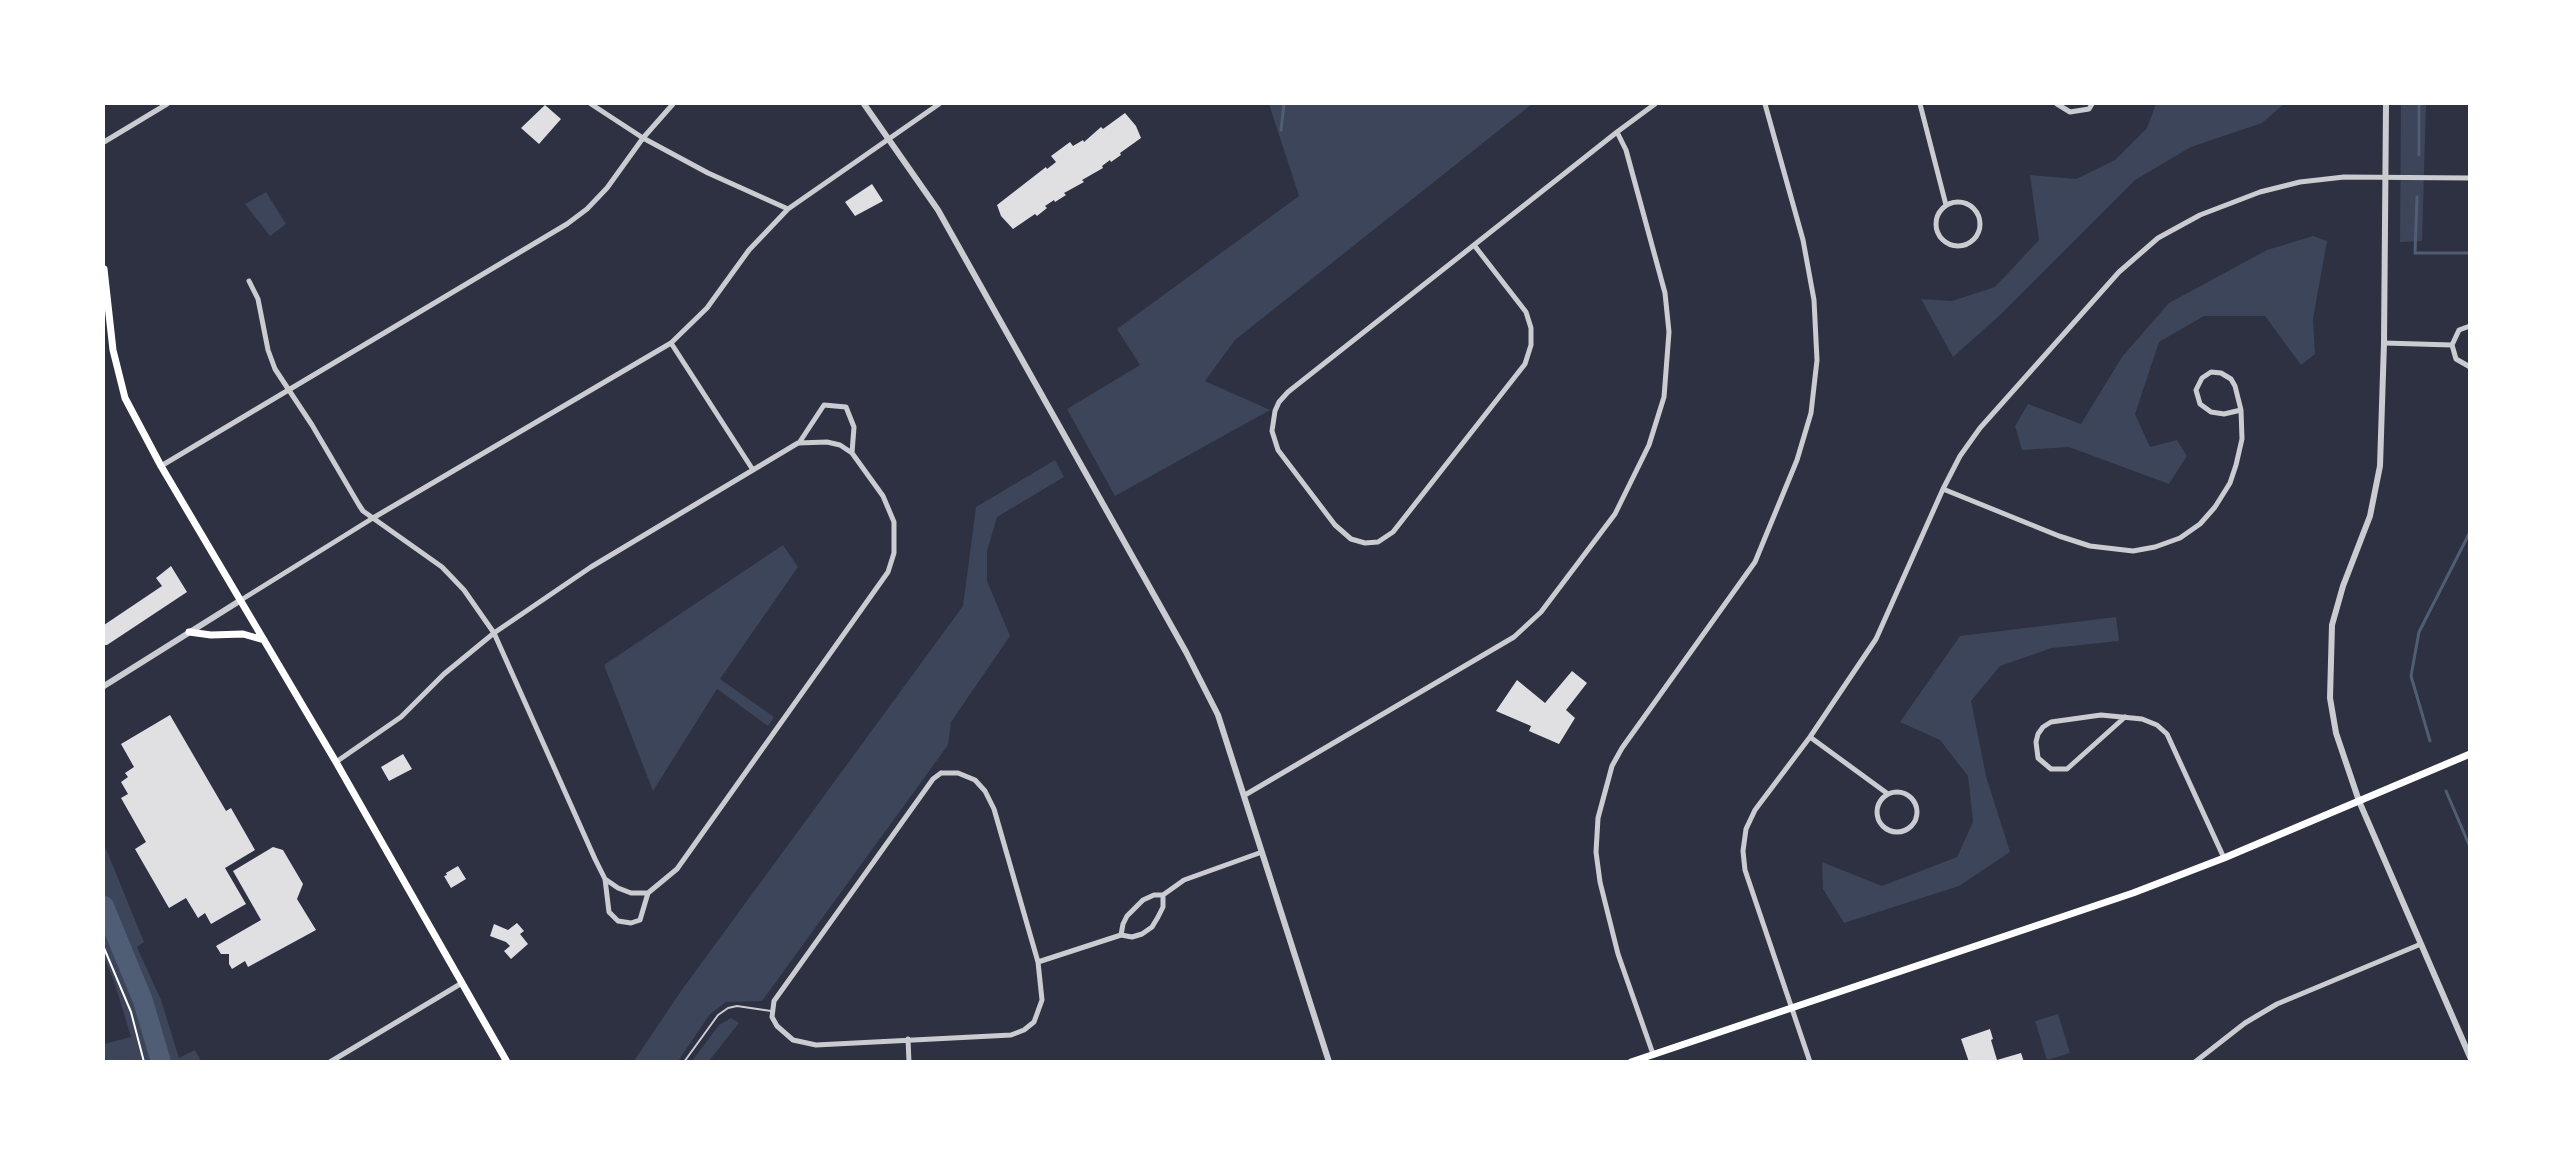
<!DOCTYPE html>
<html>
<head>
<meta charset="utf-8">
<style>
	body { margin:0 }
	#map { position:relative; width:2573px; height:1165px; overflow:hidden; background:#2d3142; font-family:"IBM Plex Sans",sans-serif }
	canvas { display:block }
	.frame { position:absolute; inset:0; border:105px solid #fff; pointer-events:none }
</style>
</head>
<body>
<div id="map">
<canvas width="2573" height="1165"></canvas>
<div class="frame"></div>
</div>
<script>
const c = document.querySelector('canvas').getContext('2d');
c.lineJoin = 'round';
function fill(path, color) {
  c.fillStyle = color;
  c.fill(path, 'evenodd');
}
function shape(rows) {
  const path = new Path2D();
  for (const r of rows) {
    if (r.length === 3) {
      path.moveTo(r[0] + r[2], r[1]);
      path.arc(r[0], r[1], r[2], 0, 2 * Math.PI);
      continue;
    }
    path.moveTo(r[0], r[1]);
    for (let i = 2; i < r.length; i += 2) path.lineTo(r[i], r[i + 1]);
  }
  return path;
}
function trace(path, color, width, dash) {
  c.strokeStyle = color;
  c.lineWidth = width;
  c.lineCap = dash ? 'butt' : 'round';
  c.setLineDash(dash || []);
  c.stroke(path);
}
const green = shape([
	[1269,104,1532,104,1235,340,1205,381,1270,410,1115,496,1067,409,1140,365,1117,329,1299,196],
	[2156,104,2284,104,2262,123,2191,147,2135,180,1999,316,1953,357,1921,299,1952,301,1995,287,2039,240,2030,175,2076,179,2115,160,2147,128],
	[2401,104,2426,104,2422,241,2400,242],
	[266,192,286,224,270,236,245,204],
	[2313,236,2327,241,2313,319,2315,354,2301,365,2265,316,2204,316,2159,342,2135,414,2150,447,2177,440,2187,456,2169,484,2069,447,2022,450,2015,426,2028,404,2081,424,2122,357,2169,303,2267,250],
	[1055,460,1064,477,997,517,987,551,987,581,1010,636,951,722,948,745,762,1001,726,1002,710,1014,678,1061,634,1061,681,991,963,606,976,507],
	[783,545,798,567,720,679,774,717,768,726,717,689,653,791,604,665],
	[2116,617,2119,641,2052,648,2000,666,1971,701,1986,776,2010,852,1959,886,1844,923,1823,889,1822,862,1882,886,1957,857,1973,822,1968,776,1940,740,1900,722,1960,636],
	[104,844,144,942,137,947,161,1000,179,1058,195,1050,201,1061,104,1061,104,1044,131,1037,114,981,104,957],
	[2058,1014,2070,1053,2047,1060,2035,1021],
	[731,1018,739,1023,709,1061,692,1061,719,1025]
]);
const stream = shape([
	[1281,130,1284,104],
	[2419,155,2419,104],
	[2417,197,2415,253,2470,253],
	[2430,741,2411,676,2419,632,2470,532],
	[2446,791,2470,847]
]);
const river = shape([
	[104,906,143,1001,161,1062]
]);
const building = shape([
	[545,105,561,119,539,144,521,128],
	[1125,113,1136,126,1141,138,1120,153,1121,155,1111,162,1110,160,1102,166,1103,168,1082,180,1084,182,1064,193,1066,195,1055,202,1054,200,1045,206,1047,208,1037,216,1035,214,1013,229,1001,216,997,205,1046,167,1047,169,1056,162,1051,156,1070,142,1073,146,1083,140,1084,142,1101,127,1103,129],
	[872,184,883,201,855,216,845,202],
	[171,566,187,592,107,645,104,645,104,625,162,586,156,578],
	[1572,671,1587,683,1566,710,1575,718,1559,744,1529,731,1531,726,1496,711,1517,680,1545,703],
	[170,715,226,811,231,808,255,850,225,868,246,904,211,924,205,913,198,918,186,898,169,908,135,849,146,842,121,798,128,794,121,782,128,777,125,773,134,767,121,744],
	[403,754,412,769,389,781,381,767],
	[273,847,283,850,303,884,297,899,316,930,248,967,245,961,232,969,229,964,229,954,221,954,216,946,261,920,233,871],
	[458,866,466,879,451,888,444,876,447,875,446,873],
	[517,923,524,931,520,934,528,944,511,959,504,951,510,946,506,942,490,936,494,924,508,930],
	[1990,1029,1993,1039,1991,1040,1997,1060,2021,1053,2024,1062,1969,1062,1961,1039]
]);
const path = shape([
	[104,948,131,1012,144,1062]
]);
const service = shape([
	[684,1062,718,1015,728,1008,737,1006,771,1011]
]);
const minor = shape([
	[591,104,643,138,708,173,788,209],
	[1920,104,1946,205],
	[2057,104,2070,112,2089,109,2092,104],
	[104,142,167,104],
	[1958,224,22],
	[1474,245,1526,312,1531,328,1531,345,1525,364,1393,532,1378,542,1365,543,1351,539,1335,525,1278,450,1272,431,1275,411,1279,402,1288,392,1617,132,1655,104],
	[249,281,258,299,268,350,275,369,312,425,359,505,363,511,442,567,464,590,494,633,595,859,605,879,618,888,631,893,648,893,677,869,888,572,894,553,894,522,883,496,852,453,840,445,827,442,798,443,591,567,494,633,444,674,401,717,336,762],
	[2470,326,2459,330,2452,345,2456,359,2470,367],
	[671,343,753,470],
	[2384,343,2452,345],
	[799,443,824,405,846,407,854,427,852,453],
	[161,466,567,224,587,209,607,188,643,138,673,104],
	[1943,489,2059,536,2090,546,2133,551,2155,547,2180,538,2200,524,2215,507,2230,483,2236,465,2242,439,2241,410,2235,386,2231,379,2221,373,2211,372,2202,378,2196,390,2200,404,2211,412,2224,414,2241,410],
	[241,600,373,518,671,343,707,308,749,250,788,209,939,104],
	[2125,717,2067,769,2051,769,2038,758,2036,742,2038,734,2043,727,2051,722,2101,715,2142,719,2157,725,2167,734,2224,858],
	[1810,737,1888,794],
	[941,773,958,773,975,780,985,791,994,809,1038,962,1042,1000,1034,1022,1024,1030,1011,1035,816,1045,793,1040,777,1026,772,1017,774,1001,933,779,941,773],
	[1897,812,20],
	[1245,795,1514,637,1541,612,1615,514,1649,445,1664,397,1669,332,1665,293,1626,150,1617,132],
	[605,879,609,912,618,921,631,923,640,920,648,893],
	[1121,935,1123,924,1127,916,1143,900,1154,895,1163,895,1184,880,1262,852],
	[1038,962,1121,935,1132,937,1142,934,1152,927,1158,917,1163,907,1163,895],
	[908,1039,909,1062],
	[1653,1054,1618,954,1600,882,1596,852,1598,818,1612,766,1622,748,1755,562,1797,460,1811,413,1817,360,1814,300,1803,240,1765,104],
	[330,1062,462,983],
	[1810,1062,1745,870,1743,851,1746,829,1755,810,1810,737,1876,639,1943,489,1960,456,1980,428,2119,272,2158,238,2200,215,2260,192,2300,182,2344,177,2470,178],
	[2195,1062,2245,1023,2277,1004,2421,944]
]);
const tertiary = shape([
	[864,104,938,210,1186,652,1218,715,1329,1062],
	[2386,104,2384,343,2380,466,2370,516,2343,586,2332,625,2330,698,2336,733,2359,801,2470,1057],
	[104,686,241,600]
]);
const secondary = shape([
	[104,269,113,350,125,398,161,466,336,762,507,1062],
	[189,632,211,635,243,634,264,640],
	[1631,1062,2133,893,2224,858,2470,754]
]);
fill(green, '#3c4559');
trace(stream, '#4f5d75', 3);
trace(river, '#4f5d75', 20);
fill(building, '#e0e0e3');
trace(path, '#fff', 2);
trace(service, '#caccd0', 2);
trace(minor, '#caccd0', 5);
trace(tertiary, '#caccd0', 6);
trace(secondary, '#fff', 7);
</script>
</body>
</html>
